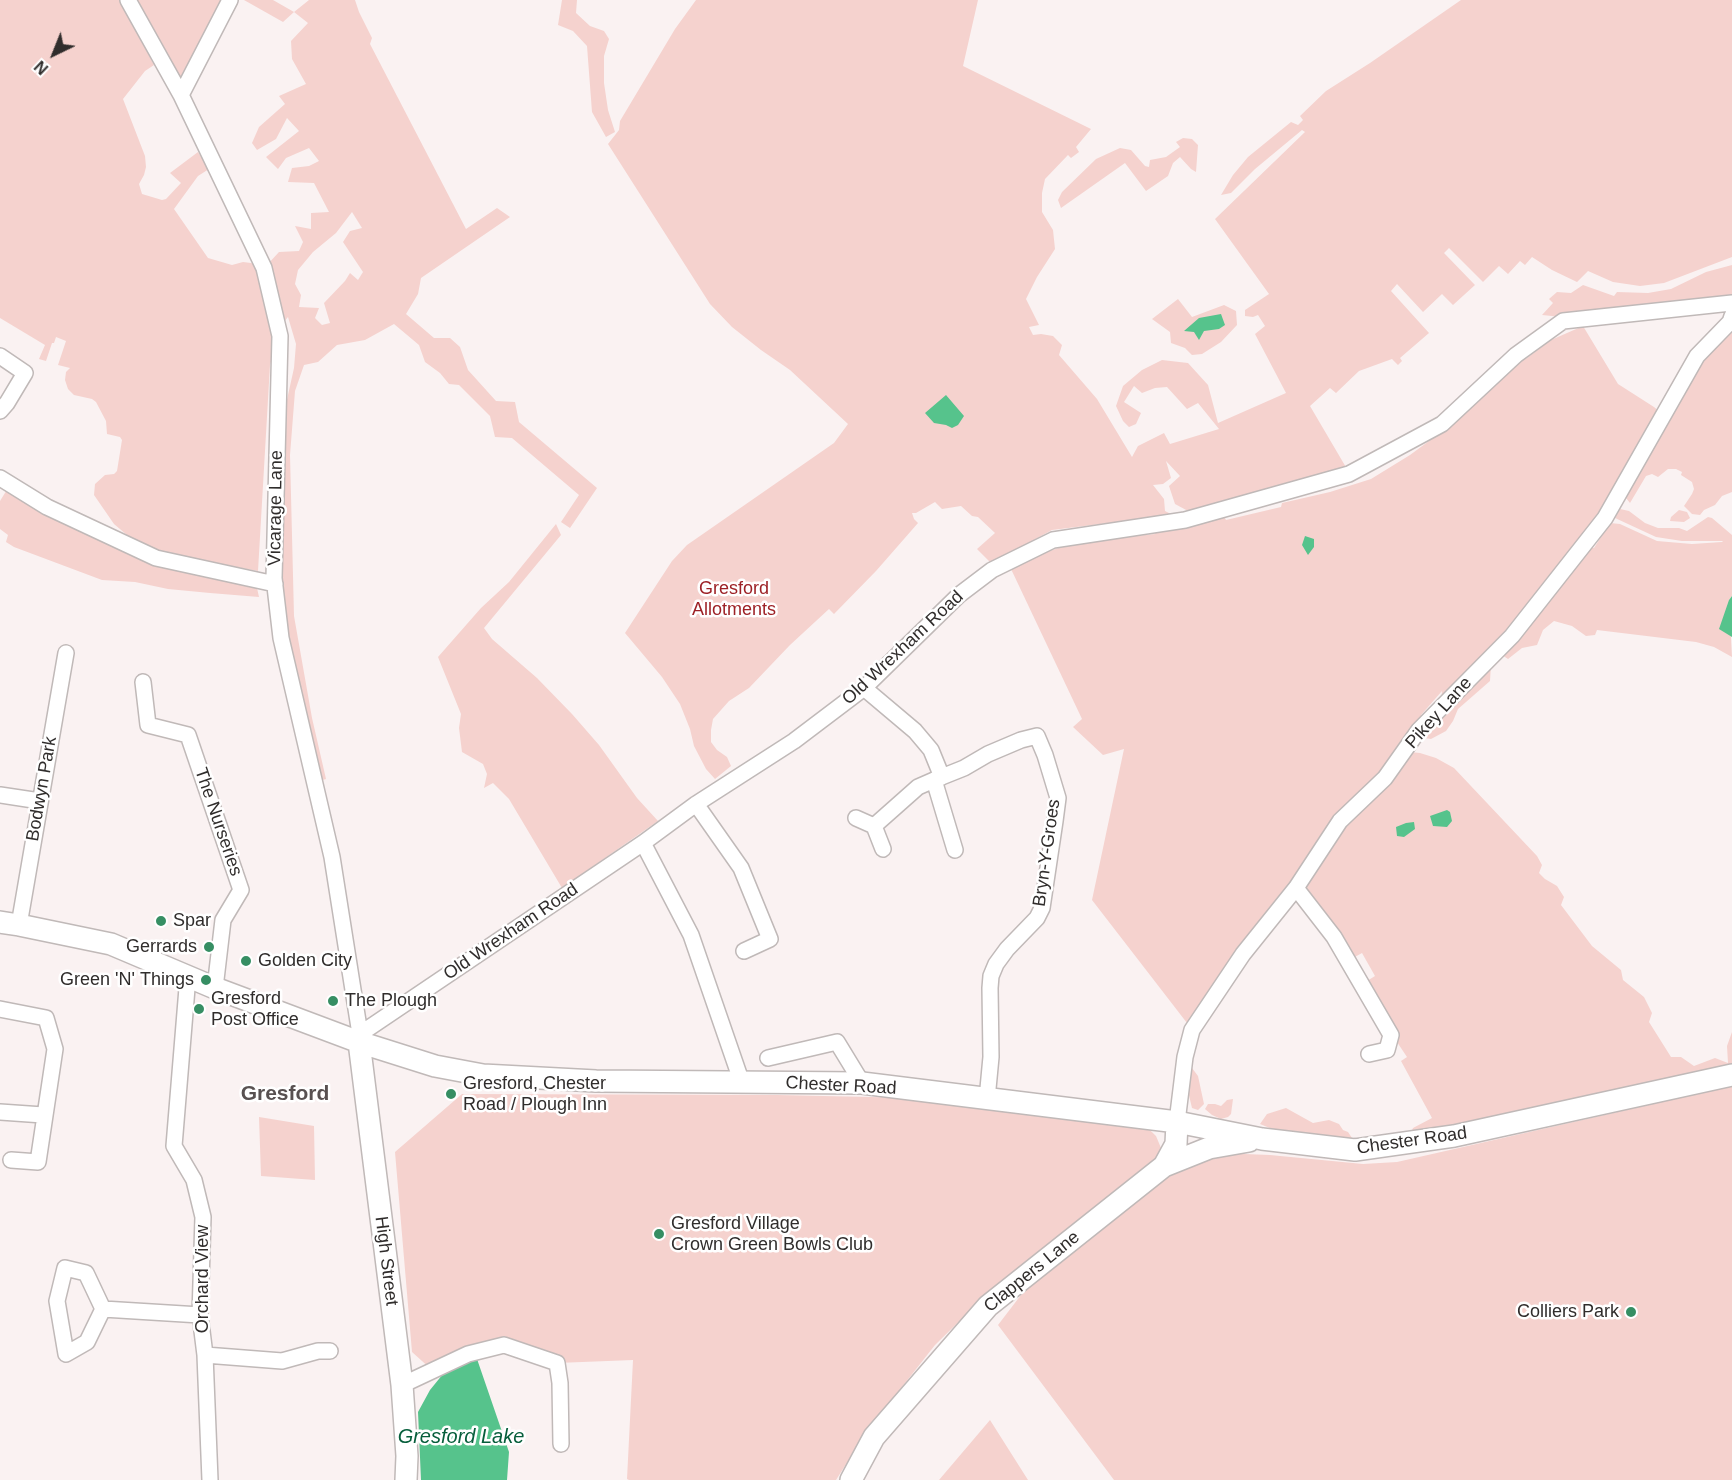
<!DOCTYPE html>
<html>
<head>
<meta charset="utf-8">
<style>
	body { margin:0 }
	#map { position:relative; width:1732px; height:1480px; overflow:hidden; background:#faf2f2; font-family:Arial,sans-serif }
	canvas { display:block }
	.north { position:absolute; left:24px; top:24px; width:60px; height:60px; -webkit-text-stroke:4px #fff; paint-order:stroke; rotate:223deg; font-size:16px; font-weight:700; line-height:24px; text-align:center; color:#302d2c }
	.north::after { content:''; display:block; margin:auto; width:21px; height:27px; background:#302d2c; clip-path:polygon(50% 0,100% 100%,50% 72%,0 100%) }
</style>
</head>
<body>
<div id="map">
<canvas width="1732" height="1480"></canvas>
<div class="north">N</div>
</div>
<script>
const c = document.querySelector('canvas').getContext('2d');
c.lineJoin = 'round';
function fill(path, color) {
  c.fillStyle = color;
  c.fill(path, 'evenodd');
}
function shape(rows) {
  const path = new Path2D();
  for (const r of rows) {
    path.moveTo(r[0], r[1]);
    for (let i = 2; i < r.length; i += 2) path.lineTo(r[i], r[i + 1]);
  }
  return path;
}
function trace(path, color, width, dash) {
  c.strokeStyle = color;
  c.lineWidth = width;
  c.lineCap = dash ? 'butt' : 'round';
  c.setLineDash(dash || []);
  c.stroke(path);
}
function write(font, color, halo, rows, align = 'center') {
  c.font = font + ' Arial,sans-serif';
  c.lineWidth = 5;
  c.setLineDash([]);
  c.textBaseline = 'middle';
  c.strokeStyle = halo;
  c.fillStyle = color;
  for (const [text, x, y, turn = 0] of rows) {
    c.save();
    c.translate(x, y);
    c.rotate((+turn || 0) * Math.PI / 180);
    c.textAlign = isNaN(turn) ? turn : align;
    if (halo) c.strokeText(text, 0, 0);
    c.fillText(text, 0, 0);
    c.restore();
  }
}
const green = shape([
	[0,0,120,0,154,65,145,71,123,99,145,156,146,167,144,175,139,184,142,194,162,200,166,199,181,183,170,173,198,152,209,169,198,176,174,209,208,258,232,265,243,262,267,265,279,252,299,251,303,242,295,226,311,229,311,213,329,212,314,183,288,182,292,168,309,166,319,161,309,148,286,158,278,169,266,157,299,131,287,118,276,139,257,150,252,143,259,127,285,104,279,96,306,84,292,59,291,41,308,23,294,12,283,22,244,0,273,0,294,12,309,0,355,0,359,12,372,38,370,44,466,229,497,208,510,217,421,278,418,294,406,314,434,338,450,338,460,347,468,370,496,401,515,402,519,422,597,488,570,528,561,522,579,495,512,438,495,437,490,416,459,385,449,384,440,373,425,362,419,345,394,324,365,340,337,345,318,362,304,365,295,391,290,455,294,616,312,718,326,779,319,781,285,636,281,598,282,511,286,404,294,368,296,344,288,317,283,323,270,365,258,571,169,555,127,535,114,524,94,495,95,484,105,475,114,474,117,471,122,440,120,437,107,434,106,421,96,402,92,399,74,395,68,389,65,380,66,372,70,368,58,365,66,341,56,337,54,343,52,343,46,361,39,359,45,345,0,318],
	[352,212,362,228,350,231,343,242,363,272,358,280,350,273,345,281,324,303,330,323,322,325,315,318,319,308,299,307,301,295,295,284,298,270,313,252,336,233],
	[134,0,226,0,183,86],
	[562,0,577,0,576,13,590,26,604,31,609,39,604,56,604,83,608,110,615,132,606,137,592,112,587,46,573,31,558,25],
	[696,0,978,0,963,66,1091,129,1076,147,1079,152,1071,158,1068,155,1045,179,1042,193,1042,212,1053,230,1055,249,1037,277,1026,299,1039,325,1029,327,1033,335,1041,334,1053,336,1062,345,1059,355,1097,399,1132,457,1138,446,1164,433,1170,444,1219,429,1198,403,1187,409,1167,387,1155,388,1142,393,1134,386,1124,402,1141,413,1136,424,1129,427,1123,421,1116,406,1123,386,1142,370,1162,360,1188,363,1208,385,1218,423,1286,393,1255,334,1265,326,1258,315,1253,317,1245,316,1245,310,1269,294,1215,219,1305,132,1302,130,1255,169,1231,193,1221,195,1233,175,1248,157,1291,122,1298,125,1303,120,1300,116,1326,91,1370,63,1461,0,1732,0,1732,257,1664,283,1640,286,1613,282,1588,271,1577,282,1552,270,1532,257,1525,265,1520,261,1508,274,1499,266,1483,282,1449,248,1444,253,1475,285,1453,305,1442,294,1423,312,1397,284,1391,291,1429,333,1400,358,1402,361,1398,365,1392,359,1359,371,1336,393,1330,388,1310,406,1347,469,1219,507,1226,520,1281,507,1282,503,1330,492,1371,479,1410,455,1452,424,1517,363,1527,358,1551,340,1583,326,1618,384,1654,407,1660,412,1637,457,1579,544,1594,548,1610,523,1620,524,1657,541,1692,544,1722,542,1723,541,1682,541,1656,537,1615,518,1620,509,1629,511,1645,523,1658,528,1679,528,1687,531,1708,517,1712,518,1732,535,1732,596,1729,600,1732,657,1714,647,1696,642,1597,630,1595,635,1586,636,1572,626,1554,621,1543,630,1537,645,1522,648,1508,659,1502,655,1495,645,1477,661,1491,664,1490,681,1458,709,1453,721,1446,731,1431,739,1418,737,1410,752,1420,753,1436,758,1454,768,1537,856,1542,865,1539,873,1545,879,1557,886,1564,897,1561,905,1592,946,1621,970,1623,980,1644,997,1652,1013,1649,1022,1671,1057,1681,1057,1694,1066,1715,1058,1728,1063,1727,1046,1732,1032,1732,1070,1410,1135,1413,1128,1432,1118,1401,1061,1407,1057,1397,1042,1397,1037,1367,981,1375,976,1362,953,1353,958,1306,892,1303,884,1320,841,1309,853,1299,872,1286,887,1283,897,1273,905,1187,1023,1092,900,1124,749,1103,755,1073,727,1082,719,1011,569,1030,558,1061,547,1095,540,1155,534,1141,519,1052,530,991,563,977,549,995,533,978,517,972,516,961,506,942,509,935,502,916,513,912,513,914,519,918,523,876,571,834,614,829,609,790,645,749,688,729,701,713,719,711,730,711,742,717,750,727,757,731,766,715,779,706,769,694,746,690,729,680,704,662,677,625,633,672,561,687,545,834,443,848,424,790,370,761,350,732,327,710,304,608,144,619,130,620,121,675,29],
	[1166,461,1180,476,1169,486,1175,504,1188,511,1190,524,1180,526,1171,514,1165,511,1164,499,1153,485,1163,484,1171,478],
	[1553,574,1528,617,1519,615,1519,614],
	[1442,691,1441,702,1427,717,1421,715],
	[1183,138,1192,139,1198,145,1196,172,1191,169,1180,157,1173,163,1168,176,1146,191,1125,163,1061,208,1058,200,1062,192,1096,159,1120,148,1131,150,1145,166,1149,167,1150,160,1166,157,1180,147,1176,142],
	[1732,265,1732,296,1562,317,1542,315,1553,303,1549,299,1557,292,1571,293,1583,285,1614,296,1617,292,1648,293,1671,289,1706,272],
	[1178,299,1192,317,1224,305,1236,311,1237,325,1221,342,1202,354,1192,355,1185,348,1171,343,1170,332,1152,319],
	[1732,325,1732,492,1722,496,1715,505,1704,510,1700,515,1692,514,1684,506,1692,494,1694,489,1692,482,1681,475,1682,472,1676,469,1668,469,1658,477,1652,474,1646,476,1630,503,1626,498,1674,400,1699,361],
	[8,488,45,509,257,588,259,597,210,593,168,589,135,582,102,580,14,547,6,542,8,535,0,529,0,501],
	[1679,510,1687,512,1690,518,1684,522,1670,521,1671,517],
	[556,524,561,535,484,628,492,639,537,678,572,714,599,745,637,798,658,821,562,888,509,799,493,783,484,788,487,774,483,764,462,752,459,728,461,714,438,657,481,608,509,582],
	[1192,1068,1198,1076,1204,1104,1198,1110,1192,1108,1186,1083,1188,1073],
	[1732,1086,1732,1480,1114,1480,998,1325,1034,1278,1165,1175,1218,1153,1270,1155,1363,1164,1397,1162],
	[462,1094,777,1095,916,1098,1128,1124,1149,1129,1156,1136,1161,1148,1155,1161,983,1298,935,1345,865,1434,836,1480,629,1480,627,1479,633,1360,557,1363,504,1345,432,1370,412,1352,395,1152],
	[1233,1099,1231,1114,1228,1117,1221,1119,1212,1115,1205,1109,1208,1104,1215,1104,1221,1106,1227,1100],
	[1286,1108,1313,1123,1329,1120,1339,1124,1343,1130,1348,1132,1352,1138,1343,1139,1277,1131,1260,1124,1267,1114],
	[259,1117,314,1126,315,1180,261,1176],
	[990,1420,1028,1480,939,1480]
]);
const water = shape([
	[1221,314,1225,325,1219,329,1204,331,1199,340,1194,332,1184,331,1199,318],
	[946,395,964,416,958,425,952,428,946,425,934,423,925,413],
	[1305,536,1314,539,1314,547,1308,555,1302,545],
	[1732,596,1732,644,1732,637,1719,629,1729,600],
	[1447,810,1450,812,1452,821,1447,827,1433,826,1430,816],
	[1414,822,1415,829,1404,837,1397,836,1396,827,1406,823],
	[477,1359,509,1452,507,1480,421,1480,418,1412,430,1390,443,1374]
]);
const street = shape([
	[128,0,181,95,264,268,280,336,274,578,281,638,332,857,360,1034,359,1042],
	[181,95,230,0],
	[0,356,25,373,7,403,0,411],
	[0,478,47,507,156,558,275,584],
	[143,682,148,725,188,735,241,890,223,920,215,988],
	[864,688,915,731,931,750,942,777],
	[0,795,40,801],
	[696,804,741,868,770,939,744,951],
	[856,818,874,826,883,849],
	[874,826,918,787,934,780],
	[643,843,691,935,742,1083],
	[955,850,934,780,964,768,988,754,1021,740,1037,736,1045,755,1058,798,1055,821,1042,908,1037,918,1007,949,996,964,991,976,990,988,991,1057,987,1099],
	[1296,888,1334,937,1391,1035,1387,1050,1369,1054],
	[19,925,66,653],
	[188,976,174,1146,194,1180,203,1217,200,1315,205,1355,210,1480],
	[0,1009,46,1018,55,1049,38,1162,11,1160],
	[360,1034,643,843,696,804,794,741,864,688,959,595,992,570,1053,540,1185,520,1349,474,1442,424,1516,355,1563,321,1732,303],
	[768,1058,837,1042,862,1083],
	[0,1112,43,1115],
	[1177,1122,1185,1057,1192,1030,1243,954,1296,888,1340,821,1385,778,1419,730,1512,636,1605,518,1697,356,1730,322,1732,316],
	[103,1309,87,1342,66,1354,57,1301,65,1268,86,1273,103,1309,200,1315],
	[205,1355,282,1361,318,1351,330,1351],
	[402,1385,468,1354,504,1345,557,1363,560,1383,561,1444]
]);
const secondary = shape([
	[0,922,19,925,111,944,215,988,359,1042,435,1066,483,1075,596,1081,862,1083,1177,1122,1262,1139,1355,1150,1454,1136,1732,1075],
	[359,1042,402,1385,407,1456,406,1480],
	[1164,1166,1176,1144,1177,1122],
	[851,1480,874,1437,988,1306,1164,1166,1209,1148,1249,1141]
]);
const markers = [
	[161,921,6,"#368e63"],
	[209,947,6,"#368e63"],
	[246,961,6,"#368e63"],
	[206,980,6,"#368e63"],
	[333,1001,6,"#368e63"],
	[199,1009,6,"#368e63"],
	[451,1094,6,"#368e63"],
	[659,1234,6,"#368e63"],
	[1631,1312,6,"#368e63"]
];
const streetNames = [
	["Vicarage Lane",276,508,-89],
	["Old Wrexham Road",903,648,-43],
	["Pikey Lane",1439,713,-48],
	["Bodwyn Park",42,789,-80],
	["The Nurseries",218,822,71],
	["Bryn-Y-Groes",1047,853,-82],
	["Old Wrexham Road",511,932,-34],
	["Chester Road",841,1086,3],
	["Chester Road",1412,1141,-8],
	["High Street",386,1261,83],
	["Clappers Lane",1032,1272,-39],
	["Orchard View",203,1279,-90]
];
const parkNames = [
	["Gresford",734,589],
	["Allotments",734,610]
];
const poiNames = [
	["Spar",173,921],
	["Gerrards",197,947,"right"],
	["Golden City",258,961],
	["Green 'N' Things",194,980,"right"],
	["Gresford",211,999],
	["Post Office",211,1020],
	["The Plough",345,1001],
	["Gresford, Chester",463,1084],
	["Road / Plough Inn",463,1105],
	["Gresford Village",671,1224],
	["Crown Green Bowls Club",671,1245],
	["Colliers Park",1619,1312,"right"]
];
const waterNames = [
	["Gresford Lake",461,1437]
];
const quarterNames = [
	["Gresford",285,1094]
];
fill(green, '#f5d2ce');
fill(water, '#56c38c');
trace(street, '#c0b9b8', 18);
trace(secondary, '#c0b9b8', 24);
trace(street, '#fff', 15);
trace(secondary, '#fff', 21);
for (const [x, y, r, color] of markers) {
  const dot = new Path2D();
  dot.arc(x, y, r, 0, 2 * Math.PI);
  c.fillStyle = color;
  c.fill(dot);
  trace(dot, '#fff', 2);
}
write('18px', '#302d2c', '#fff', streetNames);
write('18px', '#9d2126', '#fff', parkNames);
write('18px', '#302d2c', '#fff', poiNames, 'left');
write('italic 20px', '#065e3b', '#fff', waterNames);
write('bold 21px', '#585151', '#fff', quarterNames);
</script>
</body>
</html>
